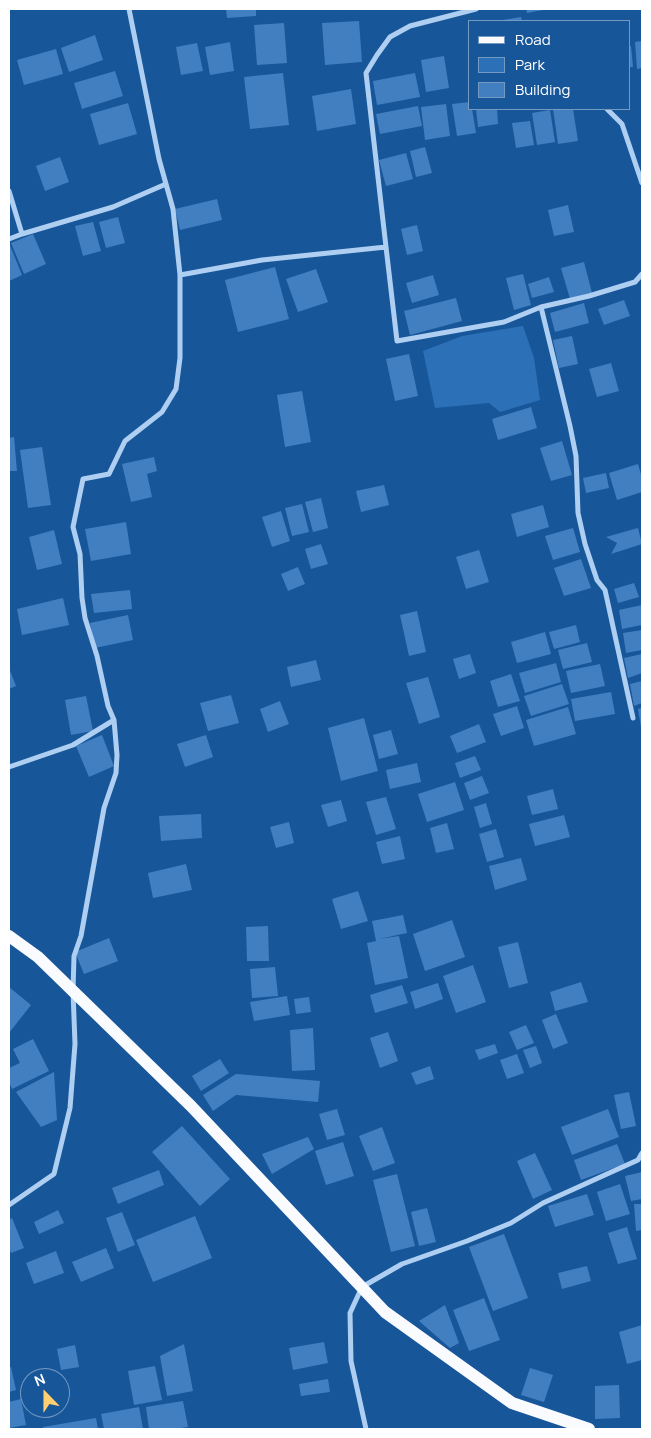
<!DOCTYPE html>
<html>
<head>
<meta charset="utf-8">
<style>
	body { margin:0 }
	#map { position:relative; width:651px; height:1438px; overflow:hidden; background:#18569a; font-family:Manrope,sans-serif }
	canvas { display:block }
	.frame { position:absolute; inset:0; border:10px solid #fff; pointer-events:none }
	.legend { position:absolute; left:468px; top:20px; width:162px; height:90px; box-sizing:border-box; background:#18569a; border:1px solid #749ac2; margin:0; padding:6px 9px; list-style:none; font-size:15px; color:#fff }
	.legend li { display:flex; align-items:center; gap:10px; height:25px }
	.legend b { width:25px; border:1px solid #749ac2 }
	.north { position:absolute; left:20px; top:1368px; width:50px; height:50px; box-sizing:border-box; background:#18569a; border:1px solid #749ac2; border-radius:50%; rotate:338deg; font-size:14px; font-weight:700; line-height:20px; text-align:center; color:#fff }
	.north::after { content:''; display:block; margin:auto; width:18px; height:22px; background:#ffd06f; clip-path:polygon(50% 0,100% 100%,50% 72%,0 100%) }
</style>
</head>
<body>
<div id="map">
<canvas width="651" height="1438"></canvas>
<div class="frame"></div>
<ul class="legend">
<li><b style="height:6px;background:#f9fbff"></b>Road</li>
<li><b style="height:14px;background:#2c70b8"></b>Park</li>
<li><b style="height:14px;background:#417fc1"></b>Building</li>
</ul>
<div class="north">N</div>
</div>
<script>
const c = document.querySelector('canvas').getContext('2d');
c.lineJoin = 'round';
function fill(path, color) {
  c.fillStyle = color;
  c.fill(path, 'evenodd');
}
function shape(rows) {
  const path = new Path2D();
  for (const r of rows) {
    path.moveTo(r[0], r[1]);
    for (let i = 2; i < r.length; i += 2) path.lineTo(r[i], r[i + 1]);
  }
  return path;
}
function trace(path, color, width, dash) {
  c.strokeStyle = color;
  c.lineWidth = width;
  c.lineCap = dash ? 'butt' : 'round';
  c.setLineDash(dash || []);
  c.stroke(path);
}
const green = shape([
	[523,326,534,358,540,400,500,412,489,403,435,408,423,351,462,336]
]);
const building = shape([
	[226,9,256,9,256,16,227,18],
	[526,9,543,9,543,10,527,13],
	[521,17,522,21,504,21,503,20],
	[359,21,362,62,325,65,322,23],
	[284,23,287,63,257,65,254,25],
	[95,35,103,60,69,72,61,48],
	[642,41,642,68,637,69,635,42],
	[230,42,234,71,210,75,205,47],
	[197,43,203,71,181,75,176,47],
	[630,46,631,46,633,67,630,67],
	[56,49,63,74,24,85,17,60],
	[444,56,449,88,426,92,421,60],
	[115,71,123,96,82,109,74,83],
	[283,73,289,125,250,129,244,77],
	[415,73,420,97,377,105,373,81],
	[351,89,356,124,317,131,312,96],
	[470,102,470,109,472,109,476,133,457,136,452,104],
	[128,103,137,134,99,145,90,114],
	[446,104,450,136,425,140,421,107],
	[418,106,422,126,380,134,376,114],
	[476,109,497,109,498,124,478,127],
	[553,109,573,109,578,141,558,144],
	[550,110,555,142,537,145,532,113],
	[530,121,534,145,516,148,512,123],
	[425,147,432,173,416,177,410,151],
	[406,153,413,179,386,186,379,160],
	[60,157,69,182,45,191,36,166],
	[217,199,222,220,180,230,175,209],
	[568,205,574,232,554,236,548,210],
	[118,217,125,243,106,248,99,222],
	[93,222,101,251,83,256,75,226],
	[417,225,423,251,407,255,401,229],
	[33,234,46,264,24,274,11,243],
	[9,243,22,275,9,281],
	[584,262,592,293,570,299,561,268],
	[275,267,289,319,238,332,225,280],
	[316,269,328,302,298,312,286,279],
	[523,274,531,305,514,310,506,278],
	[433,275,439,295,412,303,406,283],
	[549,277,554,292,532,298,528,284],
	[456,298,462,321,410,335,404,311],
	[624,300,630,316,604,325,598,309],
	[584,303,589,323,555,332,550,313],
	[572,336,578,364,559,368,553,340],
	[409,354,418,396,395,401,386,359],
	[611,363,619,391,597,397,589,369],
	[302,391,311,442,285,447,277,395],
	[531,407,537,428,498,440,492,419],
	[14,437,17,471,9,471,9,438],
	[562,441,572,475,551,481,540,448],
	[42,447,51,505,28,508,20,450],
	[154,457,157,471,147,474,152,497,131,502,122,464],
	[638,464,642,478,642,492,617,500,609,473],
	[606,473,609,488,586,493,583,478],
	[384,485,389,505,361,512,356,491],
	[321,498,328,528,313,532,305,502],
	[302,504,309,532,292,536,285,508],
	[543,505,549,527,517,537,511,514],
	[281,511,290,541,272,547,262,517],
	[126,522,131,554,91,561,85,529],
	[573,528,580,552,553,560,545,536],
	[638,528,642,544,611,554,617,543,606,537],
	[54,530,62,564,37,570,29,537],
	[321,544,328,564,311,569,305,549],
	[479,550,489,582,466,589,456,557],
	[581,559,591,588,564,596,554,568],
	[298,567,305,584,288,591,281,574],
	[634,583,639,597,618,603,614,589],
	[130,590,132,609,94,613,91,594],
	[63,598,69,625,22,635,17,609],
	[642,605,642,625,622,629,619,610],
	[417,611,426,652,409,656,400,615],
	[128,615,133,640,95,648,90,623],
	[576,625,580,642,554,649,549,632],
	[642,630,642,650,626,653,623,633],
	[545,632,551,654,517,663,511,642],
	[587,643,592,662,563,669,558,650],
	[470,654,476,673,459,679,453,659],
	[642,654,642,673,628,678,624,658],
	[316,660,321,680,291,687,287,667],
	[556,663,561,682,525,693,519,673],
	[600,664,605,686,571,693,566,671],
	[9,668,16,686,9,689],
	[511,674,520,701,498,707,490,681],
	[428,677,440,717,419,724,406,683],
	[642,681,642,703,634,706,630,684],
	[562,684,569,704,531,716,524,696],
	[611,692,615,714,575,721,571,699],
	[231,695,239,723,208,731,200,703],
	[86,696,93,731,71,735,65,700],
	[280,701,289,724,268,732,260,709],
	[517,706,524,728,501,736,493,714],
	[568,707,576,734,534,746,526,720],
	[642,708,642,727,641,727,638,709],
	[364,718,378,771,341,781,328,728],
	[479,724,486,742,457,753,450,736],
	[391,730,398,754,379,759,373,735],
	[102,735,114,766,89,777,76,746],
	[206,735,213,757,185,767,177,744],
	[475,756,481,770,460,778,455,763],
	[417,763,421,782,390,789,386,770],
	[482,776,489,793,470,800,464,783],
	[455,782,464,810,427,822,418,794],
	[553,789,558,809,532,815,527,796],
	[386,797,396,829,376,835,366,802],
	[341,800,347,821,328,827,321,805],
	[486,803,492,824,480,828,474,807],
	[201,814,202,838,161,841,159,816],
	[564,815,570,837,535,846,529,824],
	[289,822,294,843,276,848,270,827],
	[447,823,454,849,436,853,430,828],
	[496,829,504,857,487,862,479,834],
	[400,836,405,859,382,864,376,842],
	[521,858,527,880,495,890,489,866],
	[186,864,192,890,153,898,148,873],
	[358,891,368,921,341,929,332,899],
	[403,915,407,933,379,939,399,936,408,978,375,985,367,943,376,941,372,921],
	[452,920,465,957,425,971,413,934],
	[268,926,269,961,247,961,246,927],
	[109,938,118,961,84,974,75,952],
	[518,942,528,983,509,988,498,947],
	[473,965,486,1002,456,1013,443,976],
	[275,967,278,996,252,998,250,969],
	[581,982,588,1002,555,1011,550,992],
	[438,983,443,999,415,1009,410,992],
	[402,985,408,1003,375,1013,370,995],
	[9,987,31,1005,9,1033],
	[287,996,290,1015,254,1021,250,1002],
	[309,997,311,1012,296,1014,294,999],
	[556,1014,568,1043,553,1049,542,1020],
	[526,1025,534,1043,517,1050,509,1032],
	[313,1028,315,1070,292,1071,290,1030],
	[388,1032,398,1061,380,1068,370,1038],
	[33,1039,49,1071,12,1089,9,1082,9,1068,20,1063,13,1049],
	[495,1044,498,1053,479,1060,475,1050],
	[536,1046,542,1063,530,1068,523,1050],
	[517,1054,524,1073,507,1079,500,1060],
	[220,1059,229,1073,201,1091,192,1076],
	[430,1066,434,1079,416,1085,411,1073],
	[54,1072,57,1120,41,1127,16,1092],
	[236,1074,320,1081,318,1102,236,1095,213,1111,203,1095],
	[629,1092,636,1126,621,1129,614,1095],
	[337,1109,345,1135,327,1140,319,1114],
	[608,1109,619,1137,572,1155,561,1127],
	[182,1126,230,1179,200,1206,152,1152],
	[382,1127,395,1163,373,1171,359,1136],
	[308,1137,314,1149,272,1174,262,1154],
	[343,1142,354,1176,326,1185,315,1151],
	[617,1144,625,1164,581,1180,574,1160],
	[535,1153,552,1190,533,1199,517,1161],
	[159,1170,164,1185,118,1204,112,1188],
	[642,1172,642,1199,631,1201,625,1176],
	[397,1174,415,1246,391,1252,373,1180],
	[620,1184,630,1214,606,1221,597,1192],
	[587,1194,594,1215,555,1227,548,1206],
	[634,1204,642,1204,642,1230,636,1231],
	[427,1208,436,1242,419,1246,411,1212],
	[58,1210,64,1223,39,1234,34,1222],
	[122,1212,135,1245,118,1252,106,1218],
	[195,1216,212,1258,153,1282,136,1240],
	[12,1218,24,1248,11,1253,9,1247,9,1220],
	[627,1227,637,1259,618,1264,608,1233],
	[504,1234,528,1298,493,1311,469,1247],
	[106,1248,114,1268,81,1282,72,1262],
	[56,1251,64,1273,34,1284,26,1263],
	[587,1266,591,1281,562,1289,558,1273],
	[484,1298,500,1340,469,1351,453,1310],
	[445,1305,459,1343,450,1348,419,1321],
	[642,1325,642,1360,627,1364,619,1332],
	[324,1342,328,1363,293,1370,289,1348],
	[184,1344,193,1391,167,1396,160,1356],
	[75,1345,79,1367,61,1370,57,1349],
	[155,1366,162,1400,134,1405,128,1371],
	[11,1367,16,1390,9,1392,9,1368],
	[530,1368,553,1375,544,1402,521,1395],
	[328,1379,330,1392,301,1396,299,1384],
	[619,1385,620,1418,595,1419,595,1386],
	[21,1399,26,1425,9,1428,9,1402],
	[183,1401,188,1427,174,1429,149,1429,146,1407],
	[139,1407,143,1429,104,1429,101,1414],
	[96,1418,98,1429,43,1429,43,1427]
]);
const minor = shape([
	[607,109,622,124,642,183],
	[9,191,22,234],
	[9,239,22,234,113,207,166,184],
	[386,247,366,73,377,55,390,37,410,26,476,9],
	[180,275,262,260,386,247,397,341,504,322,541,307,589,296,635,282,642,274],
	[541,307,570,426,576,456,578,513,585,544,597,580,605,590,633,718],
	[9,767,73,745,114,720],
	[9,1205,54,1174,70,1108,75,1044,73,991,74,956,81,936,104,808,116,773,117,755,114,720,108,706,97,656,85,618,82,598,80,554,73,527,83,479,109,474,125,441,162,412,176,389,180,358,180,275,173,209,159,159,129,9],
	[366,1429,351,1361,350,1313,362,1287,402,1264,467,1241,511,1223,543,1203,638,1160,642,1153]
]);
const primary = shape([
	[9,936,38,957,191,1106,385,1312,512,1403,589,1429]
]);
fill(green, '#2c70b8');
fill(building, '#417fc1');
trace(minor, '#aecff1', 5);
trace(primary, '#f9fbff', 12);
</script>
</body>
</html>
